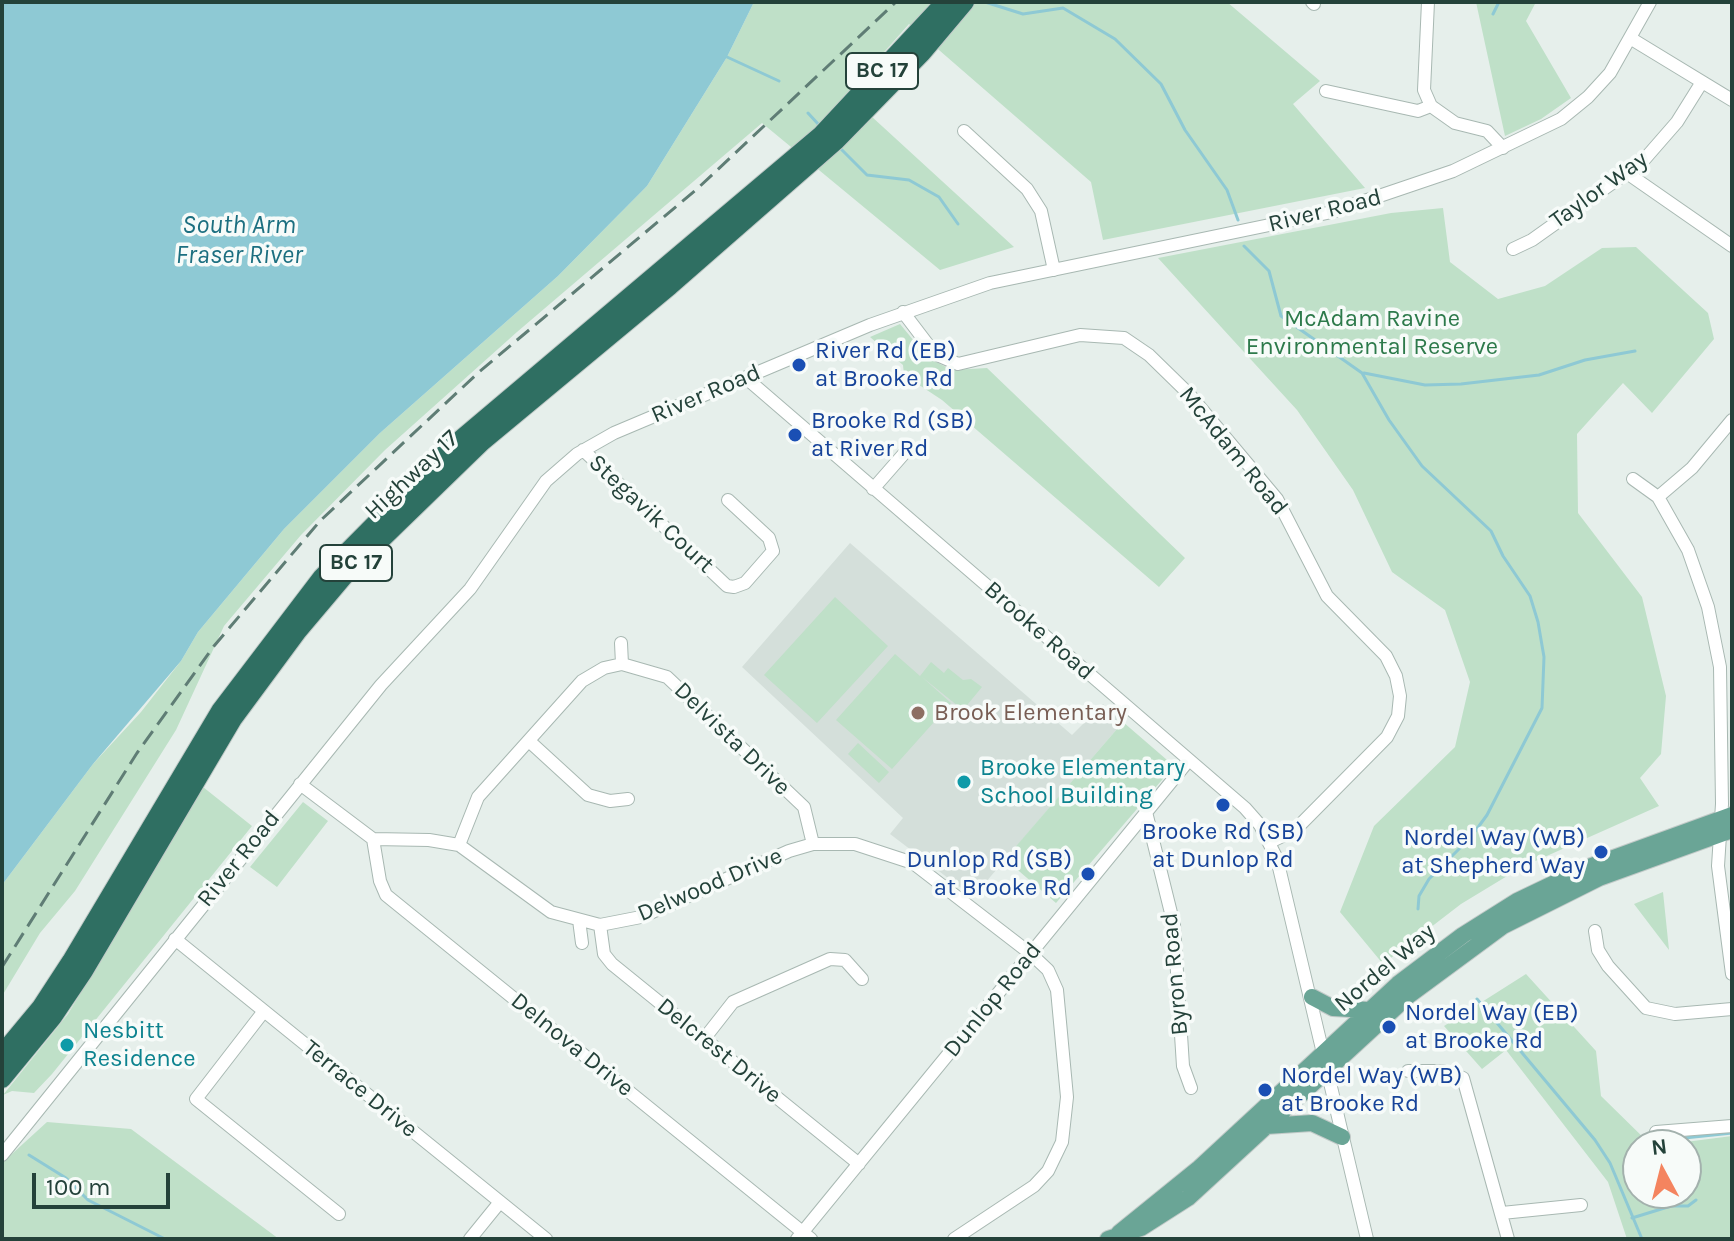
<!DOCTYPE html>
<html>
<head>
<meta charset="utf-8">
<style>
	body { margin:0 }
	#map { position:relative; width:1734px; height:1241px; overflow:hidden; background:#e6efeb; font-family:Karla,sans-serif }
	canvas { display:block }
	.frame { position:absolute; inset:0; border:4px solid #24423a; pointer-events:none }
	.north { position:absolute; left:1622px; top:1129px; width:80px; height:80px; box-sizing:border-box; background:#f7fbf9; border:2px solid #a3b1ad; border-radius:50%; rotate:353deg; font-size:22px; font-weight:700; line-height:32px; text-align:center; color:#24423a }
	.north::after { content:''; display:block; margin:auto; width:28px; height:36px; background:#f4845f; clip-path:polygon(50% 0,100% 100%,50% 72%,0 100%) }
	.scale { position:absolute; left:32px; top:1173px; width:138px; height:36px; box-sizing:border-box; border:4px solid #24423a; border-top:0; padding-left:10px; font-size:24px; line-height:28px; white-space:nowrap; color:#24423a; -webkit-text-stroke:6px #f7fbf9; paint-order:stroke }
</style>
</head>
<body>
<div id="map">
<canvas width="1734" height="1241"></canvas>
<div class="frame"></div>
<div class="north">N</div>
<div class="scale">100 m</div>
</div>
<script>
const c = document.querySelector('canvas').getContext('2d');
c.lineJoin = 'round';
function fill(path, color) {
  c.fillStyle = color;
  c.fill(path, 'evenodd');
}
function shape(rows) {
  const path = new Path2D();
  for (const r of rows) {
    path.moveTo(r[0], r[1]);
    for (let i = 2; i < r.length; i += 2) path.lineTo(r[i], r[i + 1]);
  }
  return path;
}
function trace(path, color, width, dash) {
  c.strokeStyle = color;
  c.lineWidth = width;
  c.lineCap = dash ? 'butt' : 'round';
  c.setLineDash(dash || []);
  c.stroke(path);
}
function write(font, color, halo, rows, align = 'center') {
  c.font = font + ' Karla,sans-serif';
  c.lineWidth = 7;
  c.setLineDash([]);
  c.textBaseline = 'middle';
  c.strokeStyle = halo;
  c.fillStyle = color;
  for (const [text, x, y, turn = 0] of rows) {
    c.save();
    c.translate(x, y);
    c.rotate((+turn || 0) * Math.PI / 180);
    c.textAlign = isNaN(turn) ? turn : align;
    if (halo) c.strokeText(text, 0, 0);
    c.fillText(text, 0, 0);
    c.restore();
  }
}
const built = shape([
	[850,543,1072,735,1103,704,1123,722,973,897,890,834,903,818,742,667]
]);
const green = shape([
	[754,2,1227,2,1320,81,1293,104,1365,188,1103,240,1091,182,909,24,847,94,1014,247,940,270,762,123,517,332,385,450,301,535,224,626,176,730,75,891,40,933,2,996,2,885,93,764,141,712,181,661,198,632,284,529,380,433,558,276,647,186,727,57],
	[1476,2,1536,2,1526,21,1571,98,1541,119,1505,136],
	[1443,208,1450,262,1498,299,1545,286,1602,248,1636,247,1708,313,1714,339,1652,413,1623,383,1577,434,1578,513,1642,597,1666,696,1661,754,1640,778,1659,806,1522,867,1461,904,1383,964,1340,912,1374,826,1455,747,1470,682,1445,610,1392,572,1353,490,1297,410,1158,258,1391,213],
	[900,324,928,358,952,370,987,368,1185,558,1159,587,942,400,904,375,903,365,870,337],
	[835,597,888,646,817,723,764,675],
	[895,654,920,676,931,662,944,673,948,668,963,680,971,679,982,687,963,710,922,677,951,703,892,769,836,720],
	[1123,722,1174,766,1056,903,1005,859],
	[858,743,889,772,879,783,848,754],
	[203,787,252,826,52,1074,34,1093,12,1091,3,1095,68,1014],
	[303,802,328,821,277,887,250,867],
	[1663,892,1669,950,1634,904],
	[1526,974,1596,1051,1601,1096,1651,1145,1638,1145,1638,1193,1686,1193,1686,1145,1662,1145,1732,1136,1732,1239,1627,1239,1608,1182,1506,1050,1482,1069,1444,1026],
	[47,1122,131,1129,279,1239,2,1239,2,1163]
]);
const water = shape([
	[2,2,754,2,727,57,647,186,558,276,380,433,284,529,198,632,181,661,93,764,2,885]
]);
const stream = shape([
	[985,2,1023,14,1063,8,1115,39,1161,84,1185,130,1227,190,1238,220],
	[1493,14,1499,2],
	[727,57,779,81],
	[808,113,819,125],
	[840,148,867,175,909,180,939,197,958,224],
	[1244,246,1269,271,1281,316,1362,373,1389,420,1422,466,1491,531,1503,556,1530,596,1538,622,1544,657,1542,708,1487,815,1471,837,1429,879,1419,896,1418,909],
	[1364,373,1425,385,1461,384,1539,375,1585,360,1635,351],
	[1477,999,1595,1140,1610,1163,1642,1239],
	[1675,1139,1732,1133],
	[29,1155,66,1178,88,1200,165,1239],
	[1632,1218,1671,1206,1688,1206,1696,1200]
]);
const minor = shape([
	[1312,2,1314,4],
	[1428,2,1424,90,1431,106,1455,123,1487,131,1503,148],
	[1630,38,1732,100],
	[1326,91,1418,111,1431,106],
	[964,131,1027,189,1041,211,1054,270],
	[1627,173,1732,246],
	[1513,249,1532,240,1643,161,1677,122,1702,82],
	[903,312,935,354,958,364,1080,335,1124,338,1149,355,1189,394,1277,499,1327,596,1386,656,1396,676,1400,696,1398,716,1387,737,1295,830,1270,842],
	[746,378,1245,808,1260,825,1277,859,1367,1239],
	[1732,420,1692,468,1658,497,1688,550,1708,607,1720,667,1722,804,1718,866,1732,974],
	[583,450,727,586,734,587,745,583,773,551,769,538,728,500],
	[1633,479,1658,497],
	[873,489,908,449],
	[621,643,622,664],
	[529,741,588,795,610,801,628,799],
	[300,784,373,839,429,840,459,845,551,912,600,925,641,917,789,851,813,844,855,844,913,863,1031,954,1048,970,1057,990,1067,1097,1062,1142,1048,1171,1034,1186,954,1239],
	[1146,812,1174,925,1183,1066,1191,1088],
	[373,839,380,881,386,895,811,1239],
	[459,845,478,797,582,681,604,668,622,664,667,677,804,807,813,844],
	[579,920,582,943],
	[600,925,604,954,612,964,859,1164],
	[1595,931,1598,950,1608,966,1646,1008,1675,1014,1732,1009],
	[175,939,546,1239],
	[264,1011,196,1099,339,1214],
	[704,1039,733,1002,830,959,845,960,862,979],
	[1408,1071,1443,1071,1463,1078,1508,1239],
	[1656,1132,1732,1126],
	[2,1155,381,685,470,589,546,481,577,454,614,433,870,325,990,283,1332,212,1453,171,1561,119,1588,97,1610,73,1650,2],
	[1502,1213,1581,1205],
	[470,1239,500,1202],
	[797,1239,1189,760]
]);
const major = shape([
	[1312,997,1333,1008,1368,1010],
	[1266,1126,1312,1123,1342,1137],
	[1119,1233,1198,1169,1398,984,1463,935,1517,901,1586,868,1732,815],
	[1108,1239,1141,1228,1188,1198,1408,996,1503,926,1599,878,1732,830]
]);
const highway = shape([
	[2,1054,41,1007,71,961,220,711,322,577,448,450,821,135,945,2],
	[2,1079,53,1017,84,971,233,719,298,631,347,573,482,442,670,286,836,141,922,53,965,2]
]);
const rail = shape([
	[2,967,137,753,214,646,320,521,479,372,697,189,896,2]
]);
const markers = [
	[799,365,8,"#1a4fb4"],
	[795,435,8,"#1a4fb4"],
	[918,713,8,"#8d6e63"],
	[964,782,8,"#0f9aa8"],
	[1223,805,8,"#1a4fb4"],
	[1601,852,8,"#1a4fb4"],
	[1088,874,8,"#1a4fb4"],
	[1389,1027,8,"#1a4fb4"],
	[67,1045,8,"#0f9aa8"],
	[1265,1090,8,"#1a4fb4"]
];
const shields = [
	[882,71,72],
	[356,563,72]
];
const shieldNames = [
	["BC 17",882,71],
	["BC 17",356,563]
];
const streetNames = [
	["Taylor Way",1599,190,-36],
	["River Road",1325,211,-14],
	["River Road",706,394,-23],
	["McAdam Road",1233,451,51],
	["Highway 17",412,475,-43],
	["Stegavik Court",651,514,43],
	["Brooke Road",1039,631,41],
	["Delvista Drive",732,739,44],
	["River Road",239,859,-51],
	["Delwood Drive",710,885,-23],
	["Nordel Way",1385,968,-40],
	["Byron Road",1175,974,-95],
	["Dunlop Road",993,1000,-51],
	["Delnova Drive",572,1045,39],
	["Delcrest Drive",719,1051,39],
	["Terrace Drive",360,1089,39]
];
const parkNames = [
	["McAdam Ravine",1372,319],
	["Environmental Reserve",1372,347]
];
const transitNames = [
	["River Rd (EB)",815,351],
	["at Brooke Rd",815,379],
	["Brooke Rd (SB)",811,421],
	["at River Rd",811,449],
	["Brooke Rd (SB)",1223,832,"center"],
	["at Dunlop Rd",1223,860,"center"],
	["Nordel Way (WB)",1585,838,"right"],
	["at Shepherd Way",1585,866,"right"],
	["Dunlop Rd (SB)",1072,860,"right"],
	["at Brooke Rd",1072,888,"right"],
	["Nordel Way (EB)",1405,1013],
	["at Brooke Rd",1405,1041],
	["Nordel Way (WB)",1281,1076],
	["at Brooke Rd",1281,1104]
];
const educationNames = [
	["Brook Elementary",934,713]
];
const cultureNames = [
	["Brooke Elementary",980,768],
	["School Building",980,796],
	["Nesbitt",83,1031],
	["Residence",83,1059]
];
const waterNames = [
	["South Arm",239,226],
	["Fraser River",239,256]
];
fill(built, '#d4dfda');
fill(green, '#bfe0c8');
fill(water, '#8ec9d4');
trace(stream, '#8ec9d4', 3);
trace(minor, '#a8b8b2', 14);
trace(major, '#c2cac8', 18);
trace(highway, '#c2cac8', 20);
trace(minor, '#fff', 12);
trace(major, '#6aa596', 16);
trace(highway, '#2f6f62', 18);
trace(rail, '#5f7d75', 3, [16, 8]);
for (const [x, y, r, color] of markers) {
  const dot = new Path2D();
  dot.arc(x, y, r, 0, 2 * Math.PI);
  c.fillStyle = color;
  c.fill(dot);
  trace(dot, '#f7fbf9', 3);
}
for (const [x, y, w] of shields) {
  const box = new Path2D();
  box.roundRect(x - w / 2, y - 18, w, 36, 6);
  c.fillStyle = '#f7fbf9';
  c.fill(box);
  trace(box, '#24423a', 2);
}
write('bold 22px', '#24423a', null, shieldNames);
write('24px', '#24423a', '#f7fbf9', streetNames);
write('24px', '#2d7a4b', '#f7fbf9', parkNames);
write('24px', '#164399', '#f7fbf9', transitNames, 'left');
write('24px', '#785e54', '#f7fbf9', educationNames, 'left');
write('24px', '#0d838f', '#f7fbf9', cultureNames, 'left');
write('italic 26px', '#1c6f80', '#f7fbf9', waterNames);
</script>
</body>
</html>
